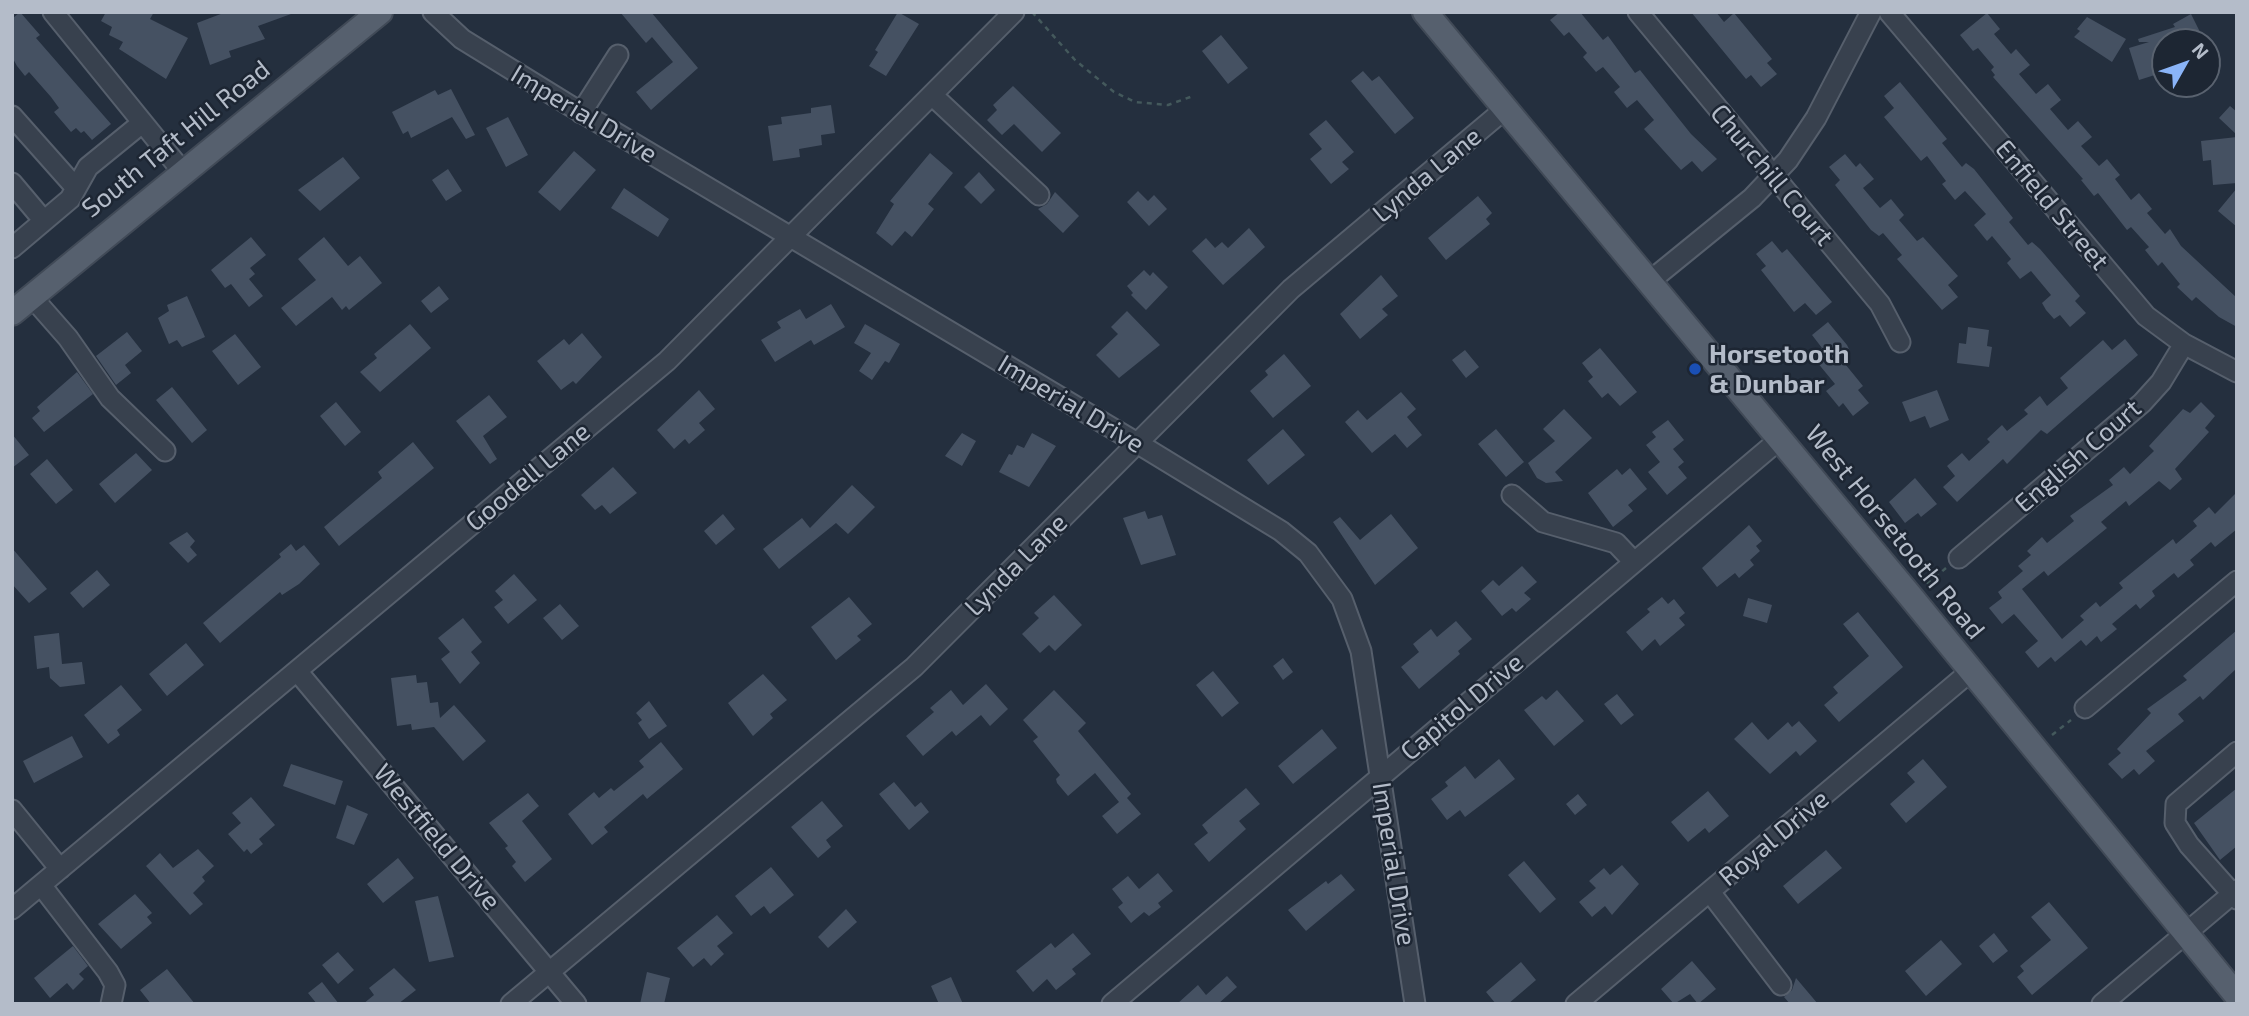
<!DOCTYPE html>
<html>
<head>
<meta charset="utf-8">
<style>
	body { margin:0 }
	#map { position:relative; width:2249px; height:1016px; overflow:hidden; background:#242f3e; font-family:"Exo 2",sans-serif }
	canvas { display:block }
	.frame { position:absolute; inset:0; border:14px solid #b4bcc9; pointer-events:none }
	.north { position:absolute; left:2151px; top:28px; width:70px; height:70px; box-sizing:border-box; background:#1d2633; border:2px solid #59626f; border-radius:50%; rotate:50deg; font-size:19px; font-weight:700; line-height:28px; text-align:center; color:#b4bcc9 }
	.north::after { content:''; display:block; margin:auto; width:24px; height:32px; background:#8ab4f8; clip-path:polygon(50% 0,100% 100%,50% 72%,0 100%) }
</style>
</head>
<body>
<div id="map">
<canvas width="2249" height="1016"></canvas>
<div class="frame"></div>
<div class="north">N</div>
</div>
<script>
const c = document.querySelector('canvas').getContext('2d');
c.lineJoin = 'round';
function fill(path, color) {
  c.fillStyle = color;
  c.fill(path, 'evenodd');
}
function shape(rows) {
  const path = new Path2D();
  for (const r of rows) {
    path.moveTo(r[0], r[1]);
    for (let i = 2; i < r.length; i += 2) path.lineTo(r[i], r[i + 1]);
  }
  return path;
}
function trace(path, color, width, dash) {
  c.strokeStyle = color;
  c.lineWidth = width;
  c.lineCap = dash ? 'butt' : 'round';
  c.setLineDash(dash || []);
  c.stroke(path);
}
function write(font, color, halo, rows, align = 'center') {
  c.font = font + ' "Exo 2",sans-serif';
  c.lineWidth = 5;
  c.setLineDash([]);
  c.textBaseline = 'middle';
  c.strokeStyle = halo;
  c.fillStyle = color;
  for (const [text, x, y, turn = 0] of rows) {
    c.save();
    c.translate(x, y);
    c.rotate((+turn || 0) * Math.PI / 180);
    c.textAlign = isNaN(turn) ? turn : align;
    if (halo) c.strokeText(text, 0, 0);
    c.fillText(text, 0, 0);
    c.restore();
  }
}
const building = shape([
	[20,12,40,35,36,38,111,124,92,140,84,131,81,133,76,128,71,132,54,112,59,108,51,97,29,72,25,76,17,66,12,57,12,19],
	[106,12,154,12,150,19,188,38,166,79,119,49,123,42,109,35,112,27,101,21],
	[226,12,291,12,291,14,258,26,265,39,229,51,231,57,210,65,197,23],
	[620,12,651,12,698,68,651,110,636,92,673,62,652,37,646,43],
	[898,12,919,24,886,76,869,66,878,52,875,50],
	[1560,12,1580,12,1603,40,1608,36,1635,73,1640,70,1691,134,1717,159,1702,172,1692,161,1681,170,1644,129,1654,120,1637,100,1627,108,1614,92,1620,87,1603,67,1596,72,1583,57,1587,53,1569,32,1564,36,1550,20],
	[1691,12,1716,12,1724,22,1734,13,1772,59,1767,63,1777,74,1761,87,1751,75,1746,79],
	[1987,13,2000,29,1994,34,2011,54,2016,49,2030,65,2019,74,2036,94,2048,84,2061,100,2050,109,2068,130,2078,121,2092,137,2081,146,2099,166,2107,159,2120,175,2115,179,2131,200,2139,193,2152,209,2147,213,2165,234,2170,229,2181,246,2237,298,2237,327,2219,317,2196,297,2192,301,2177,287,2180,284,2162,262,2158,266,2145,250,2149,247,2131,227,2127,230,2098,193,2094,196,2081,180,2083,179,1993,77,1995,75,1991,70,1994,67,1978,48,1973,51,1960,35],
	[2191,14,2205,42,2165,42,2165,58,2155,62,2158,74,2139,80,2129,48,2149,42,2139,42,2138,39,2175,27,2173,24],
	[2087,17,2126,39,2112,62,2074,37,2080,31,2077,29],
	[1221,35,1248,68,1228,84,1202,51],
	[1363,71,1372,81,1379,76,1414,118,1395,134,1351,81],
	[1900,82,1947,139,1942,143,1962,167,1966,163,1974,169,2013,218,2009,222,2028,245,2032,242,2040,249,2080,296,2075,301,2086,313,2070,327,2060,315,2054,319,2046,310,2042,303,2051,295,2031,271,2020,279,2007,263,2011,259,1992,236,1987,241,1974,225,1986,214,1965,191,1955,200,1942,184,1946,181,1927,156,1921,161,1884,117,1894,108,1884,96],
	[1013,86,1061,133,1042,152,1014,124,1002,135,987,120,997,110,993,105],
	[451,89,475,135,466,139,452,117,411,138,408,131,403,134,392,112,435,90,438,95],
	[831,105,835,133,821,135,822,145,799,149,800,157,773,161,768,126,782,124,781,117,811,113,811,108],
	[2230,106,2237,112,2237,135,2219,118],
	[508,117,528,155,506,167,486,128],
	[1326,120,1354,152,1342,162,1349,169,1331,184,1310,159,1322,149,1309,134],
	[2237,137,2237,183,2213,185,2211,160,2203,161,2201,141],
	[574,151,596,170,560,211,538,192],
	[930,153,953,173,928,204,934,209,912,237,905,231,892,246,876,233,894,204,890,201],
	[1845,154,1856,167,1860,163,1874,179,1863,188,1880,208,1891,199,1904,215,1899,220,1917,241,1923,237,1958,276,1948,285,1958,297,1942,310,1897,259,1902,255,1883,233,1879,236,1871,230,1835,185,1840,180,1829,167],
	[343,157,360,178,320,211,298,190],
	[448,169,462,191,446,201,432,180],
	[979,172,995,190,981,204,964,187],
	[624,188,669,219,658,237,611,208],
	[2237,188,2237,227,2218,211],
	[1138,191,1148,201,1154,195,1167,209,1149,226,1127,202],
	[1055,192,1079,216,1063,233,1038,209,1047,204],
	[1478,196,1492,213,1486,219,1490,224,1446,260,1428,238],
	[1249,228,1265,247,1223,285,1192,251,1206,238,1215,248,1222,242,1228,248],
	[251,237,266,255,250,268,255,274,249,279,263,296,249,307,231,284,225,288,211,270],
	[324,237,348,266,360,256,382,283,349,310,346,306,342,310,332,297,296,326,281,308,316,280,298,259],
	[1772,241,1782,253,1787,249,1832,302,1816,315,1805,303,1794,312,1761,270,1766,266,1756,254],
	[1144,270,1150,276,1153,272,1168,287,1146,310,1131,295,1133,293,1127,286],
	[1381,275,1398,296,1382,309,1388,315,1360,339,1340,314],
	[439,286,449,299,431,313,421,301],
	[187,296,205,337,182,347,177,340,169,344,158,318,169,311,167,305],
	[831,304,845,327,814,345,811,340,775,362,761,340,781,328,777,322,800,309,806,319],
	[1127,311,1160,345,1119,378,1096,355,1118,334,1111,327],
	[1828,322,1847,345,1850,351,1841,359,1863,386,1858,390,1869,403,1853,416,1843,403,1839,407,1826,391,1835,384,1812,356,1822,348,1812,335],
	[410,324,431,348,380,392,360,372,377,358,374,354],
	[865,324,900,344,889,363,885,361,872,380,859,371,871,353,854,343],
	[1968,327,1989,330,1987,346,1992,347,1989,367,1957,363,1959,343,1966,344],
	[127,332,142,351,125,365,131,373,116,385,96,356],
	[582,333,602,357,576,384,573,381,561,390,537,361,564,339,569,345],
	[235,334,261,367,238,385,212,351],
	[2125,339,2138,355,2047,434,2041,430,2007,464,2003,459,1957,502,1943,487,1955,476,1947,466,1962,453,1969,461,1990,442,1987,439,2002,425,2007,431,2028,414,2024,410,2040,396,2047,406,2068,388,2060,378,2103,340,2112,350],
	[1600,348,1637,392,1620,406,1608,393,1602,398,1588,381,1593,377,1582,363],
	[1465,350,1479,367,1466,378,1452,360],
	[1284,354,1311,386,1273,418,1250,391,1268,375,1265,371],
	[77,372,93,394,44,432,32,418,40,411,37,407],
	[172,387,207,430,192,443,156,400],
	[699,390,715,409,699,423,705,430,689,444,685,439,674,449,657,430],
	[1937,390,1949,420,1930,428,1925,416,1910,422,1902,402],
	[1401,392,1416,409,1407,417,1422,435,1407,448,1395,434,1372,453,1345,422,1358,410,1367,420],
	[489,395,507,417,483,436,497,459,490,464,456,421],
	[336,402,361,432,345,446,320,416],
	[2201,402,2215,416,2205,428,2209,432,2175,469,2182,479,2170,490,2159,481,2129,506,2126,501,2101,522,2107,528,2048,576,2044,571,2022,589,2062,639,2084,620,2080,616,2096,602,2100,607,2123,588,2119,583,2173,539,2176,544,2197,526,2193,521,2209,507,2215,514,2237,492,2237,529,2215,547,2211,542,2190,560,2194,565,2178,578,2174,573,2152,591,2155,596,2140,609,2136,604,2112,624,2117,629,2101,642,2097,636,2086,646,2081,640,2055,662,2051,657,2038,668,2025,652,2038,641,2014,614,2002,624,1989,608,2002,598,1998,592,2023,571,2018,566,2031,555,2027,551,2042,537,2047,543,2074,521,2070,516,2113,485,2109,480,2124,467,2130,474,2154,451,2149,446,2183,409,2190,413],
	[1564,409,1592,438,1555,472,1563,481,1546,483,1537,478,1528,463,1555,441,1543,429],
	[1668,420,1684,440,1673,449,1684,462,1678,467,1687,478,1667,495,1648,472,1660,462,1646,445,1656,437,1652,432],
	[1283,429,1305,455,1268,485,1247,460],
	[1496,429,1524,462,1506,477,1478,444],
	[962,433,976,441,962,466,945,456],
	[1032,433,1056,446,1029,487,999,472,1009,454,1012,455,1017,445,1024,448],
	[12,434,29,455,12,468],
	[413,442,434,468,339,546,324,527,382,478,378,472],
	[136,453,152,470,115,503,99,484],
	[47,459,73,490,56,504,30,474],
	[613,467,637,493,610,514,602,505,595,510,581,495],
	[1630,468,1647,489,1628,505,1633,511,1613,527,1588,493,1617,469,1622,475],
	[1915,478,1937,504,1921,517,1918,513,1905,523,1889,502],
	[852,485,875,507,848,534,836,523,779,569,763,549,802,518,810,528],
	[1145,511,1148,519,1162,515,1176,555,1141,565,1123,518],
	[723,514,735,529,716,545,704,531],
	[1391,514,1418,548,1375,585,1333,522,1340,517,1360,540],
	[1749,525,1762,541,1756,546,1760,551,1750,560,1754,565,1739,578,1735,573,1717,587,1702,568],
	[187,532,195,541,190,547,197,555,188,563,169,543],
	[291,544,296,551,304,545,320,564,299,584,282,595,280,592,220,643,203,623,281,557,279,554],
	[12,548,47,589,29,603,12,584],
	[1522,566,1537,582,1524,593,1531,599,1516,612,1512,608,1502,616,1481,591,1493,580,1499,586],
	[97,570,110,585,83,608,70,593],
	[514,574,537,600,508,624,494,607,503,600,495,591],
	[1054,595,1082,625,1055,651,1049,645,1040,653,1022,634,1039,618,1034,613],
	[849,597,872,624,857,636,861,640,836,660,811,627],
	[1662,597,1668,604,1674,599,1685,613,1679,618,1685,625,1660,646,1655,639,1642,651,1626,632,1650,612,1647,609],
	[1748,598,1772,605,1767,623,1743,616],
	[560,604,579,626,562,640,543,618],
	[1858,612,1903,667,1839,722,1824,705,1838,693,1833,687,1869,656,1843,624],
	[463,618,482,642,471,652,480,663,460,684,441,659,450,652,438,638],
	[1456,621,1472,639,1458,651,1460,654,1419,689,1401,667,1419,652,1413,644,1431,629,1437,637],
	[2237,630,2237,668,2203,700,2200,696,2178,714,2184,721,2146,751,2155,761,2139,775,2134,769,2122,779,2108,764,2121,753,2117,749,2151,713,2147,709,2187,680,2183,676],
	[59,633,62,664,82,662,85,684,60,687,50,678,49,667,37,669,34,636],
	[186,643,204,665,167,696,149,674],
	[1283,658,1293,672,1283,680,1273,666],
	[1213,671,1239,703,1222,717,1196,685],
	[763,674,787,700,770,714,773,718,753,736,728,703],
	[416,675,417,683,427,682,430,703,438,702,440,718,454,705,486,741,463,761,434,727,412,730,411,724,397,726,391,678],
	[986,684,1008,709,990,726,981,715,956,736,952,731,923,756,906,736,934,712,930,708,951,690,963,705],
	[121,685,142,710,117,730,120,735,108,744,84,715],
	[1054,690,1086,723,1078,731,1131,794,1127,798,1141,814,1117,834,1102,816,1119,802,1095,773,1068,796,1057,783,1056,779,1060,775,1033,741,1038,737,1023,720],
	[1557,690,1584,721,1554,746,1524,710,1542,696,1546,700],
	[1617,694,1634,715,1621,725,1604,704],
	[649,701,667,726,649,739,638,723,642,720,636,713],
	[1799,721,1817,741,1800,756,1796,751,1770,774,1734,739,1752,722,1768,740,1788,722,1792,727],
	[1322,729,1337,748,1293,784,1278,766],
	[72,736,83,757,34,783,23,761],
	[661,742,683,769,647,799,643,794,604,827,608,832,592,845,568,814,594,792,599,798,611,788,614,791,644,767,639,761],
	[1499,759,1515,779,1465,817,1460,810,1447,820,1431,799,1448,786,1445,782,1465,766,1475,779],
	[1923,759,1947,787,1906,823,1890,804,1915,782,1907,773],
	[291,764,343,781,335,805,283,786],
	[894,782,915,807,921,802,929,812,909,830,879,794],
	[1246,788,1260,804,1239,821,1246,829,1209,862,1194,844,1208,833,1202,825],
	[2237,788,2237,846,2220,860,2194,823],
	[1708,791,1729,816,1709,833,1705,828,1688,842,1671,822],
	[528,793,539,806,522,821,552,859,525,882,512,866,516,862,505,848,508,846,489,823],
	[1578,794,1587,805,1575,815,1566,804],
	[251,797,275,825,259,839,263,844,251,854,247,849,244,852,228,834,241,823,232,813],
	[822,801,843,826,826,840,831,847,818,858,791,827],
	[347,805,368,814,354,845,336,838],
	[198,849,214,866,202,877,205,881,193,893,203,904,190,915,146,866,160,853,173,868],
	[1826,850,1842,868,1798,904,1783,886],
	[398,858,414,878,383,903,367,884],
	[1524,861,1556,899,1540,913,1508,875],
	[1622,865,1639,884,1612,915,1605,906,1592,917,1579,902,1596,888,1589,881,1604,868,1610,875],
	[771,867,794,895,770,914,764,906,751,916,735,896],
	[1158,873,1173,891,1158,903,1161,907,1149,916,1144,912,1131,923,1118,907,1123,903,1112,889,1128,876,1139,889],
	[1341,874,1355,890,1306,931,1288,910,1326,881,1328,884],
	[135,894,152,913,147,917,152,923,121,949,98,924],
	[438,896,454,957,429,962,415,901],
	[2049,902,2088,948,2032,995,2017,977,2024,971,2020,966,2051,940,2031,917],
	[846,909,857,922,828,948,818,937],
	[717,915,733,933,717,946,724,954,711,966,704,958,693,967,677,948],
	[1073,933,1091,954,1072,969,1076,974,1056,990,1047,979,1033,992,1016,971,1051,943,1055,948],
	[1994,933,2008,951,1993,963,1979,946],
	[1941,940,1962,964,1926,996,1905,971],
	[73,946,88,966,79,974,84,979,73,990,67,983,50,998,34,978],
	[338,952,354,970,338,984,322,965],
	[1692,961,1716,989,1698,1004,1690,994,1674,1004,1661,989],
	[1521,962,1536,980,1508,1004,1496,1004,1486,992],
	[394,968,416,990,398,1004,363,1004,374,995,369,988],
	[167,969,195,1004,151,1004,140,990],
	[647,972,670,978,664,1004,640,1004],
	[1227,976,1237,987,1218,1004,1177,1004,1198,985,1206,995],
	[951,977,963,1004,939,1004,931,986],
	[1796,978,1818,1004,1790,1004,1784,997,1792,990],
	[322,982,339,1004,317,1004,308,993]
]);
const path = shape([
	[1032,12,1075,60,1114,92,1135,102,1168,105,1193,96],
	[1927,584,1946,568],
	[2052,735,2071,720]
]);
const minor = shape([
	[53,12,182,171],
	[433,12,462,39,569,105,1137,443,1281,531,1308,553,1342,599,1361,651,1415,1004],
	[1638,12,1880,304,1900,342],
	[1889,12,2146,316,2184,344,2237,372],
	[932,95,1039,195],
	[581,113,618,55],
	[12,116,76,188],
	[12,183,44,221],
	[12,248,70,199,88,167,142,123],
	[1650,281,1752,198,1788,160,1816,118,1871,12],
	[32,297,68,338,110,398,165,451],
	[1512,495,1543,522,1616,543,1634,562],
	[1959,558,2142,403,2161,382,2184,344],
	[297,671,576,1004],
	[2085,708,2237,581],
	[2237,752,2176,804,2175,823,2189,845,2237,899],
	[12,810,60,869],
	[41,885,108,972,115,985,111,1004],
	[1710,892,1781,985],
	[12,909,667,361,1014,12],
	[511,1004,914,667,1291,289,1505,109],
	[1112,1004,1780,439],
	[1576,1004,1971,671],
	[2102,1004,2237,890]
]);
const major = shape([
	[1425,12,1911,597,2237,996],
	[12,313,380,12]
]);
const markers = [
	[1695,369,7,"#1a4fb4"]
];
const streetNames = [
	["Imperial Drive",584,114,31],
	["South Taft Hill Road",176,139,-39],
	["Lynda Lane",1427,175,-40],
	["Churchill Court",1772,175,50],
	["Enfield Street",2052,205,50],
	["Imperial Drive",1071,404,31],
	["English Court",2078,456,-41],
	["Goodell Lane",528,477,-40],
	["West Horsetooth Road",1895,532,51],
	["Lynda Lane",1016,565,-45],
	["Capitol Drive",1462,707,-40],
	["Westfield Drive",437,837,50],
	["Royal Drive",1774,838,-40],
	["Imperial Drive",1394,864,81]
];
const poiNames = [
	["Horsetooth",1709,354],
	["& Dunbar",1709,384]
];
fill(building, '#455162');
trace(minor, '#565f6c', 23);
trace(major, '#414a57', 28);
trace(path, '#44595c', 2.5, [5, 5]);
trace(minor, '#38414e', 19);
trace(major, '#56606e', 24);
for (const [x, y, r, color] of markers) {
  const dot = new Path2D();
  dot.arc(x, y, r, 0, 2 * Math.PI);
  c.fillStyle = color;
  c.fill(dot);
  trace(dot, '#1d2633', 2.5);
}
write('26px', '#b4bcc9', '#1d2633', streetNames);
write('bold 26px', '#b4bcc9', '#1d2633', poiNames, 'left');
</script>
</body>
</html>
